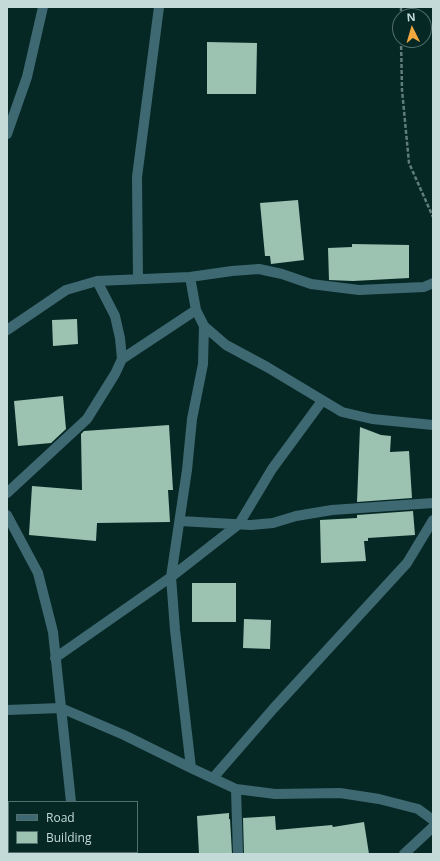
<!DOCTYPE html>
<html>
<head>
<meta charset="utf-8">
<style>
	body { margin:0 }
	#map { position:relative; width:440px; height:861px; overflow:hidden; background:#062825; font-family:"Open Sans",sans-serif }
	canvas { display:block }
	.frame { position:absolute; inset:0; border:8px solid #c4dad8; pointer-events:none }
	.legend { position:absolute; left:8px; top:801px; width:130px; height:52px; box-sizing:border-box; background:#062825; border:1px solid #526f6d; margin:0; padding:5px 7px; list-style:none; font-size:12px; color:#c4dad8 }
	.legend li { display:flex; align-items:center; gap:8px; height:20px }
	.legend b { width:20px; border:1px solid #526f6d }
	.north { position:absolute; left:392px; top:8px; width:40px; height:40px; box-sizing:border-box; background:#062825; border:1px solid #526f6d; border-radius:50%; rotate:355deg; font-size:11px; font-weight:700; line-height:16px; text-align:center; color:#c4dad8 }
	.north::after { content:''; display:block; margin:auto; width:14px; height:18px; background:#efa73e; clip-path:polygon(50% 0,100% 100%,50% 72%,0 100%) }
</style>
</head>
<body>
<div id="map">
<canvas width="440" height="861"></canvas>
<div class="frame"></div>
<ul class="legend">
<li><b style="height:5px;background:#3f6972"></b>Road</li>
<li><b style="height:11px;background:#9cc2b1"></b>Building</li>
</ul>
<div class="north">N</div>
</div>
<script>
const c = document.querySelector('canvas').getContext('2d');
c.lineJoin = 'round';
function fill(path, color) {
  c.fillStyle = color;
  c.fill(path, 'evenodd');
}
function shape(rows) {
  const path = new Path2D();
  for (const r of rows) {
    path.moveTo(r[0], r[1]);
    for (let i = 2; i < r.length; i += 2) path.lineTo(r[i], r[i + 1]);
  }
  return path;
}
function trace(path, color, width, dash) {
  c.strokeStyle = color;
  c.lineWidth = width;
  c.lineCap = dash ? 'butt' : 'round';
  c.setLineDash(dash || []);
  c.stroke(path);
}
const building = shape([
	[207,42,257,43,256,94,207,94],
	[298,200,304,260,271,264,270,256,265,256,260,203],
	[352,244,409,245,409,278,353,281,329,280,328,248,352,247],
	[77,319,78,344,53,346,52,320],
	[63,396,66,429,51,443,18,446,14,401],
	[169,425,173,490,168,490,170,522,97,523,96,541,29,535,32,486,82,490,81,434,84,431],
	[360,427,381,435,391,436,390,452,409,451,412,498,357,502],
	[413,511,415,535,368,538,368,541,364,541,366,561,321,563,320,520,357,518,357,515],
	[192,583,236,583,236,622,192,622],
	[244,619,271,620,270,649,243,648],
	[229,813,229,819,230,819,232,854,199,854,197,816],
	[275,816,276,830,332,825,333,827,364,822,369,854,244,854,243,818]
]);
const path = shape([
	[401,7,401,16],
	[401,40,402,90,409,163,433,217]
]);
const minor = shape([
	[7,134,27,77,43,7],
	[190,277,196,310,204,326,226,345,267,367,342,412,372,419,433,425],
	[138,279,137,177,159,7],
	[7,330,66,290,97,281,190,277,232,271,259,269,282,274,311,284,359,290,424,287,433,283],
	[122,359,196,310],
	[7,493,87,419,115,374,122,359,120,338,115,316,97,281],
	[7,515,38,573,53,632,71,802],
	[180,521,251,525,273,523,296,516,332,510,433,503],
	[55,658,171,577,239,524,272,469,322,401],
	[7,710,61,708,124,735,191,768,236,789,275,794,340,793,379,799,418,809,433,820],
	[191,768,175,630,171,577,187,470,192,419,203,364,204,326],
	[213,778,273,709,407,563,433,520],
	[236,789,238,854],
	[86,852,86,854],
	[404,854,433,827]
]);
fill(building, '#9cc2b1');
trace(path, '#617d7b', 2.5, [4, 2]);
trace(minor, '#3f6972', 10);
</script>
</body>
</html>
